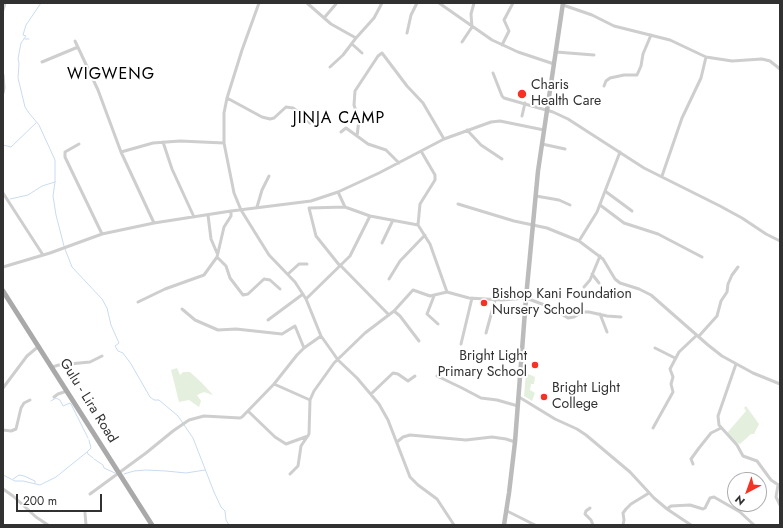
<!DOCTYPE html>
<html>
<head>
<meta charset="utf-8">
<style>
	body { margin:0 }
	#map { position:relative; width:783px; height:528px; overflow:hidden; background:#fff; font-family:Jost,sans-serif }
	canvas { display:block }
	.frame { position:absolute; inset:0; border:4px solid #313131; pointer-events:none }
	.north { position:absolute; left:727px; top:472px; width:40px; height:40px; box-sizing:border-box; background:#fff; border:1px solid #adadad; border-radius:50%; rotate:221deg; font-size:11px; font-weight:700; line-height:16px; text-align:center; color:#313131 }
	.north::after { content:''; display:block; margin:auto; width:14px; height:18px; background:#f63225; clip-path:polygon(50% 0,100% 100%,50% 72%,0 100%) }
	.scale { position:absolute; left:16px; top:494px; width:86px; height:18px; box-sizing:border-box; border:2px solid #313131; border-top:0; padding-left:5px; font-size:12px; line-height:14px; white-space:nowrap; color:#313131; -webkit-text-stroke:3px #fff; paint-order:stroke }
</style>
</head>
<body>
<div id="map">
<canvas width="783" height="528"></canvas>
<div class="frame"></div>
<div class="north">N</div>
<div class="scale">200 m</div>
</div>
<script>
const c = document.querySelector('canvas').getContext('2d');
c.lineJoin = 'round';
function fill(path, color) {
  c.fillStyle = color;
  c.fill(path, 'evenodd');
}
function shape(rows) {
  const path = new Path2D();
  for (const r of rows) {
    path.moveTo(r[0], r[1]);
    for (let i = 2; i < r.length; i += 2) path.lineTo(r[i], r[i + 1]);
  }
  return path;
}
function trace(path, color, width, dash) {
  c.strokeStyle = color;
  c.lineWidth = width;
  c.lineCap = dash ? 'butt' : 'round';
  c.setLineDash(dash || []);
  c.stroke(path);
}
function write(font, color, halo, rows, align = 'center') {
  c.font = font + ' Jost,sans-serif';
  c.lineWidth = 4;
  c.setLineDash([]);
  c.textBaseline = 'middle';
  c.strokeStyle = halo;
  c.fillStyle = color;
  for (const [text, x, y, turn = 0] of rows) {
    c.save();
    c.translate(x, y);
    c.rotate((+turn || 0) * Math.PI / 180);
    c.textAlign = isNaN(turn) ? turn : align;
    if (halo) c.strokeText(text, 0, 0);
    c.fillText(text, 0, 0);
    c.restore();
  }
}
const green = shape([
	[177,368,180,375,183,372,190,372,202,383,213,395,204,392,197,395,201,401,199,407,189,400,179,402,171,370],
	[526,373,535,377,534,384,531,384,530,390,535,393,532,401,524,396],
	[746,406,759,424,754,434,751,434,740,444,731,440,727,433,746,411,744,408]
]);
const stream = shape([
	[41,3,26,25,23,35,26,36,21,43,18,59,19,63,18,78,25,107,29,113,39,125,55,160,55,182,53,196,56,215,64,246],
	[25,39,29,39],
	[3,145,11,147,36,123],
	[10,199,28,195,42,186,55,182],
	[65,249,72,267,102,299,107,308,111,325,119,343,115,346,118,351,123,353,131,364,150,397,154,400,159,400,178,416,193,438,214,492,221,507,225,511,226,520,229,525],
	[51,401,56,398,60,400,63,406,70,403,71,404,88,438],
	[89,440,91,448,87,452,88,454,93,458],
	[94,459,103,465,104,468,115,473],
	[124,474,134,471,146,470,166,471,186,473,205,470],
	[3,475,15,481,23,481,40,485,56,477,87,452],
	[13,479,19,475,24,476,35,481,35,483]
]);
const street = shape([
	[259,3,242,50,227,98,224,113,224,143,234,193,241,210,269,255,295,282,306,299,321,336,331,350,338,360,357,378,379,404,388,420,410,477,418,485,437,499,454,525],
	[307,3,331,24,356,38,374,18,382,3],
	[439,3,492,40,518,52,554,64],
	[563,5,592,15,614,26,670,40,706,57,732,61,762,59,770,61,780,69],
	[3,10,5,3],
	[324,18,336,4],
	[407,33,411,15,417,3],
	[75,41,98,90,121,152,154,223],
	[462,42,472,27,471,14,474,3],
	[352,44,362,53],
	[502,45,509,31,504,20,513,3],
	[556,52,594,55],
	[42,62,78,47],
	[330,67,343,55,356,38],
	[493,73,502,96,504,98,553,112,568,119,644,168,720,206,742,218,766,234,780,241],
	[3,75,4,88,3,93],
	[604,86,606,81,610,78,624,75,637,75,641,66,643,54,651,35],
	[227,98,262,117,270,119,274,118,286,107,293,108,304,116,310,123],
	[522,116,525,103],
	[467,130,481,145,502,159],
	[341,132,346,128,368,144,386,150,399,163],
	[357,136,359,120,354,105,355,91,378,56,382,53,407,86,423,103,444,139],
	[163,142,172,169,194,217],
	[79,144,65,152,65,157,102,234],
	[542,144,565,149],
	[121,152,153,143,180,141,224,143],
	[662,176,682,118,701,78,706,57],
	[605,191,632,211],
	[338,192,345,207],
	[3,193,43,255],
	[536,196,559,200,570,205],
	[458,204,514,221,547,228,579,241,603,259,615,279,620,283,639,289,651,295,708,345,722,356,753,373,780,384],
	[600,205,624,223,658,234,702,257],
	[257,207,262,190,269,176],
	[309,208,345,207,370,216,418,225,430,244,447,292],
	[309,208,316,236,340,266],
	[208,215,211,239,217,253],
	[418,225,420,204,435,180,435,175,421,151],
	[579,241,597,212,620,152],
	[382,243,393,220],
	[217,257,226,266,230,278,243,295,248,294,264,279,270,280,280,289],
	[341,266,389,315],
	[3,267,50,253,102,234,154,223,231,211,311,201,338,192,379,173,444,139,491,122,500,121,544,130],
	[288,274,299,264,307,264],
	[592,274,599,283],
	[389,279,400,261,425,235],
	[584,287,590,280,600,256],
	[434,296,427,314,438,324],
	[306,299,350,256,370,216],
	[138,302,165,289,204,275,217,257,224,227,231,216,231,211],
	[182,309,195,320,218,330,236,329,282,334,295,326,304,348],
	[394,311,400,316,419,341],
	[600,314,607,332],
	[268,320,303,294],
	[486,333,495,300],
	[699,336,717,316,721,301,727,292,728,284,732,275,738,267],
	[461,344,472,298],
	[655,348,675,358],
	[736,364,718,416,719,425,737,445,743,456,757,461,771,480,780,486],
	[52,367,59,365,90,362,102,356],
	[437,376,462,388,481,398,497,400,518,406],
	[274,384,310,400],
	[3,388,27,356,39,346],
	[371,394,393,373,398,374,408,381,415,376],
	[54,397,58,394,67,391],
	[519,397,555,419,577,429,586,435,630,472,654,498,667,509,671,506,690,505,703,509,705,508,710,498,714,497,740,512,754,525],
	[249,412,275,437,286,444,308,436],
	[653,428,673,392,671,384,673,377,670,369,679,352,697,335],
	[3,430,11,431,16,429,21,408,24,403,30,400],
	[397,442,403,437,410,435,466,440,492,437,506,439,515,442],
	[693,464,691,459,699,448,711,433,721,428],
	[290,474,298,466,301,446,309,434,310,400,314,391,334,363,365,333,394,311,413,290,430,296,447,292,469,298,502,300,526,298,550,307,568,318,574,317,582,312,589,312,607,316,621,317],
	[778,485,776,497,780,505],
	[3,489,13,496,36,517,48,525],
	[90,494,146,453,173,431,189,420,204,416,240,418,242,417,274,384,297,355,304,348,321,336],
	[590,508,586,511,585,514,591,520,593,525],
	[667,509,691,525],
	[507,511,535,525],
	[85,513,86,525],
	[623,525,624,520,623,513,626,509,631,504,649,493]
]);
const secondary = shape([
	[504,525,509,493,515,442,526,298,538,171,563,3]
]);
const primary = shape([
	[3,291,152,525]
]);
const markers = [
	[522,94,5,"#f63225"],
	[484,303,4,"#f63225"],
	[535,365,4,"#f63225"],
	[544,397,4,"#f63225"]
];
const poiNames = [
	["Charis",531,86],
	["Health Care",531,102],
	["Bishop Kani Foundation",492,295],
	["Nursery School",492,311],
	["Bright Light",527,357,"right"],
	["Primary School",527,373,"right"],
	["Bright Light",552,389],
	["College",552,405]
];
const streetNames = [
	["Gulu - Lira Road",88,401,58]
];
const quarterNames = [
	["WIGWENG",111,75],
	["JINJA CAMP",339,119]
];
fill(green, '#e5efde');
trace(stream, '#c9dbf0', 1);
trace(street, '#cecece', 3);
trace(secondary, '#bbb', 4.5);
trace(primary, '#a9a9a9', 5);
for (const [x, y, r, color] of markers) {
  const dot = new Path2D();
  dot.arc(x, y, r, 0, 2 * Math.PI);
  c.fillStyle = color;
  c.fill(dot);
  trace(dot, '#fff', 1.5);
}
write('14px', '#313131', '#fff', poiNames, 'left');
write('14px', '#313131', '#fff', streetNames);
c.letterSpacing = '1px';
write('16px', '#000', '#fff', quarterNames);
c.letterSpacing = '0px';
</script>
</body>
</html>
